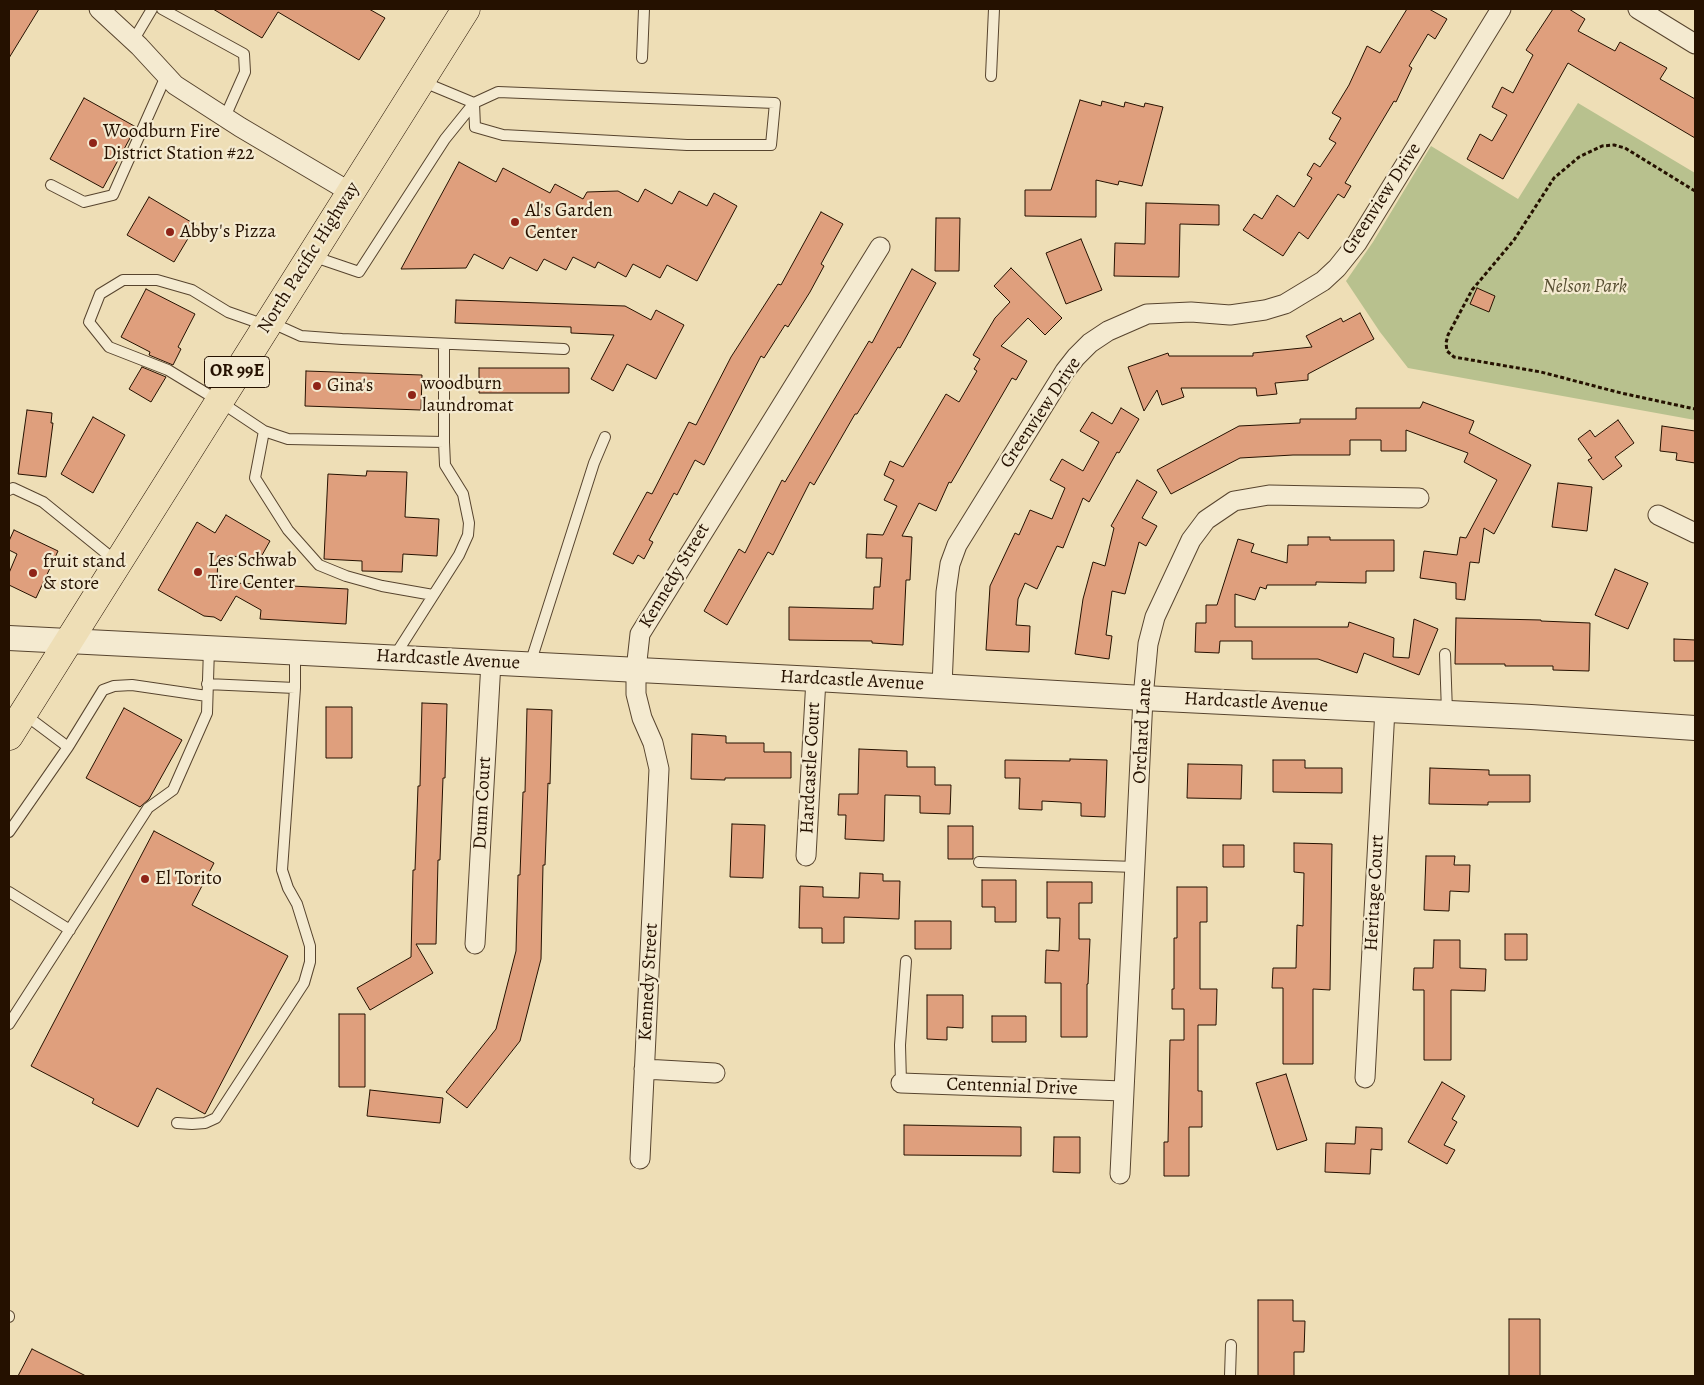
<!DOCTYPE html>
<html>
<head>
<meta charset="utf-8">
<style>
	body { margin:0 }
	#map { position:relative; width:1704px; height:1385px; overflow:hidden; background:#eedeb6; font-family:Alegreya,serif }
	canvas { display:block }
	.frame { position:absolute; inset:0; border:10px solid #251100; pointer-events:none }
</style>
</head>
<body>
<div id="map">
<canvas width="1704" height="1385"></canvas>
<div class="frame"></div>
</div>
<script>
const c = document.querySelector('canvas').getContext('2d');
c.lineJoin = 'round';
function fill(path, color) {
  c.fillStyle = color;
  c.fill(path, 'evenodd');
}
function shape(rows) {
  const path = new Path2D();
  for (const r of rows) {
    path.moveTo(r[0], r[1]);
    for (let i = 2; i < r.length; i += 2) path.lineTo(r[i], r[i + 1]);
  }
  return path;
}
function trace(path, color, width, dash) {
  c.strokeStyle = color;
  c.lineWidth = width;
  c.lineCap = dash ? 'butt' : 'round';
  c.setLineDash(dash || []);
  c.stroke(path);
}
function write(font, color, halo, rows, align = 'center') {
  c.font = font + ' Alegreya,serif';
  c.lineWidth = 4.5;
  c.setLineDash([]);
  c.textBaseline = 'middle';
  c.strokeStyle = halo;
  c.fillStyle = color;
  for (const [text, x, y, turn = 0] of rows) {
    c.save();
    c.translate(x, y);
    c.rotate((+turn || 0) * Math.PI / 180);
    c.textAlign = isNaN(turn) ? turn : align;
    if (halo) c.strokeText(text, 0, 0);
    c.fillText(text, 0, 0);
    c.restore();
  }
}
const green = shape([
	[1578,103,1695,173,1695,420,1408,368,1380,332,1346,281,1373,242,1431,146,1518,199]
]);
const building = shape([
	[9,9,39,9,9,58,9,9],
	[213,9,369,9,385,18,359,60,278,12,262,38,213,9],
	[1407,9,1429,9,1447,19,1435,39,1428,34,1409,66,1412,68,1396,102,1394,101,1345,183,1351,186,1344,198,1338,194,1308,239,1299,232,1283,256,1243,230,1254,214,1262,219,1277,195,1294,207,1312,178,1307,175,1314,163,1320,167,1336,143,1329,139,1341,118,1332,113,1349,85,1367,46,1380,53,1407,9],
	[1553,9,1569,9,1585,19,1578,31,1615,51,1620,42,1667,68,1660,79,1695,99,1695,138,1568,63,1503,179,1467,159,1480,134,1492,141,1507,115,1492,107,1502,87,1513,93,1533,55,1526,50,1553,9],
	[84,98,136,127,103,188,50,159,84,98],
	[1080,100,1101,106,1102,101,1124,107,1125,102,1144,107,1145,103,1163,107,1142,186,1119,181,1118,185,1096,180,1096,217,1025,216,1025,190,1051,190,1080,100],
	[459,162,496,182,503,168,550,193,555,184,583,199,587,192,618,191,638,202,645,189,672,204,679,191,707,206,714,193,737,206,697,281,667,265,660,278,633,264,626,277,598,262,595,268,573,257,566,270,544,259,537,271,510,257,503,269,474,254,466,268,401,269,459,162],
	[149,197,196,225,174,262,127,235,149,197],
	[1146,203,1219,205,1219,225,1180,224,1179,277,1114,276,1115,243,1145,244,1146,203],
	[821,212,843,224,821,264,824,266,810,292,788,327,785,325,764,358,761,356,704,465,695,460,677,495,674,493,649,540,653,542,644,559,638,555,633,564,613,554,647,492,652,494,689,422,696,425,731,357,778,284,781,285,821,212],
	[936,218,960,218,959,271,935,271,936,218],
	[1081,239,1102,290,1066,304,1046,253,1081,239],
	[1011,268,1062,318,1045,335,1028,318,1001,346,1027,361,1016,380,1012,378,951,483,949,482,936,511,919,503,902,536,912,537,910,580,906,580,903,645,872,643,872,641,789,640,789,607,873,609,874,587,880,587,882,558,866,558,867,534,883,535,897,506,884,500,894,480,884,475,890,461,903,467,946,394,959,402,977,371,974,369,980,359,973,355,995,318,1010,302,994,286,1011,268],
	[912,269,936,283,900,348,898,347,857,414,855,414,814,485,810,482,773,555,768,552,727,625,704,611,739,549,745,553,782,480,785,482,869,341,872,343,912,269],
	[1477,288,1495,296,1489,312,1470,304,1477,288],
	[146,289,195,314,178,347,181,349,173,365,149,355,150,352,121,337,146,289],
	[456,300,625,306,651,320,656,310,684,325,656,379,627,364,613,391,591,379,614,335,571,333,571,327,455,323,456,300],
	[1360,313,1374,339,1308,374,1308,380,1275,383,1277,394,1257,396,1256,388,1181,388,1184,397,1162,405,1157,390,1144,411,1128,367,1168,353,1169,356,1253,356,1253,353,1312,347,1306,336,1341,318,1343,322,1360,313],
	[142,367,166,377,151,402,129,389,142,367],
	[479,368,569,368,569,393,479,393,479,368],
	[306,371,422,375,421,410,305,406,306,371],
	[1423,402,1474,421,1469,433,1531,465,1494,534,1484,528,1479,563,1470,562,1465,600,1456,599,1456,583,1420,578,1424,551,1457,555,1460,537,1466,538,1497,480,1464,462,1468,453,1406,430,1406,451,1381,451,1381,440,1350,440,1350,455,1293,455,1240,458,1171,494,1157,470,1239,426,1300,423,1300,419,1356,419,1356,408,1420,408,1423,402],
	[1121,408,1139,419,1119,453,1117,452,1089,502,1083,498,1063,548,1057,546,1037,589,1025,583,1018,599,1016,625,1030,626,1029,652,986,650,990,586,1015,533,1019,535,1030,510,1052,519,1065,488,1050,480,1062,459,1083,471,1099,442,1080,431,1092,412,1112,424,1121,408],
	[27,410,52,413,51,423,53,423,46,477,18,474,27,410],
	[93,417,125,435,93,493,61,474,93,417],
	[1618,420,1634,443,1615,457,1622,466,1603,480,1588,460,1592,458,1578,439,1590,430,1595,437,1618,420],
	[1662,426,1695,431,1695,463,1676,460,1677,453,1660,451,1662,426],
	[367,471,407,472,405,517,439,519,437,556,403,554,402,572,362,571,362,561,324,559,328,474,366,476,367,471],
	[1137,480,1157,492,1142,518,1157,526,1146,546,1139,542,1125,594,1112,591,1106,635,1112,636,1109,659,1075,654,1083,599,1093,562,1105,566,1114,528,1111,526,1137,480],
	[1558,483,1592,487,1587,531,1552,527,1558,483],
	[226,515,270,541,261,557,218,556,217,582,348,589,346,624,260,619,261,610,236,596,221,621,214,617,204,616,158,590,197,522,215,533,226,515],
	[14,530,58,551,36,598,9,585,9,573,17,554,9,550,9,541,14,530],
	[1308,537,1330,537,1330,540,1394,540,1394,571,1366,571,1366,583,1316,582,1316,585,1267,585,1266,589,1260,587,1255,600,1235,594,1235,627,1348,627,1349,622,1394,638,1393,657,1409,658,1414,619,1438,629,1419,675,1364,653,1357,673,1318,659,1252,659,1252,641,1220,641,1219,653,1195,652,1196,623,1206,623,1206,605,1217,605,1238,539,1254,544,1251,552,1287,563,1288,545,1308,545,1308,537],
	[1615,569,1648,583,1628,629,1595,615,1615,569],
	[1456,618,1541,620,1541,621,1590,623,1589,671,1553,670,1553,666,1505,666,1505,664,1455,664,1456,618],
	[1674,639,1695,640,1695,661,1674,661,1674,639],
	[422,703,447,704,445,778,443,778,440,860,438,860,436,944,416,944,433,973,370,1010,357,988,411,957,413,870,415,870,418,786,420,786,422,703],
	[326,707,352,707,352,758,326,758,326,707],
	[124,708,182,740,149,799,140,807,86,778,124,708],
	[527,709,552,710,550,784,548,783,545,865,543,865,541,959,520,1041,467,1108,446,1092,496,1029,516,951,518,875,520,875,523,792,525,792,527,709],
	[692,734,726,736,726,743,764,743,764,752,791,752,791,778,725,778,725,780,691,779,692,734],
	[859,749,907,751,907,767,935,767,935,785,951,785,950,814,920,813,920,796,885,795,884,841,845,839,846,815,838,815,839,794,858,794,859,749],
	[1070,759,1107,760,1105,817,1081,816,1081,803,1042,801,1042,810,1019,809,1020,778,1005,778,1005,760,1070,761,1070,759],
	[1273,760,1305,760,1305,768,1342,768,1342,793,1273,792,1273,760],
	[1188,764,1242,765,1241,799,1187,798,1188,764],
	[1430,768,1489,770,1489,775,1530,775,1530,802,1488,802,1488,805,1429,804,1430,768],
	[732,824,765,825,763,878,730,877,732,824],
	[948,826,973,826,973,859,948,859,948,826],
	[154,831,214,863,192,905,288,956,205,1114,157,1088,138,1127,92,1103,94,1099,31,1066,154,831],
	[1294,843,1332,844,1330,990,1313,989,1313,1064,1283,1064,1283,988,1272,988,1273,968,1296,968,1297,925,1303,926,1304,873,1294,872,1294,843],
	[1223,845,1244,845,1244,867,1223,867,1223,845],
	[1426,856,1455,856,1454,865,1470,865,1469,892,1450,891,1449,911,1424,910,1426,856],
	[860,873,883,874,883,881,900,881,899,919,844,917,844,943,822,943,822,928,799,928,800,886,823,887,823,897,859,898,860,873],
	[982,880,1016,880,1016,922,995,922,995,907,982,907,982,880],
	[1047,882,1092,882,1092,903,1079,903,1079,939,1090,939,1088,984,1087,984,1087,1037,1061,1037,1061,983,1045,983,1046,950,1059,951,1060,918,1047,918,1047,882],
	[1177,887,1207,887,1207,922,1200,922,1200,989,1217,989,1216,1025,1198,1025,1198,1091,1202,1091,1202,1127,1189,1127,1189,1176,1164,1176,1164,1142,1168,1142,1170,1040,1184,1040,1184,1009,1172,1009,1172,989,1174,989,1174,938,1177,938,1177,887],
	[915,921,951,921,951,949,915,949,915,921],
	[1505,934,1527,934,1527,960,1505,960,1505,934],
	[1434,940,1460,940,1460,968,1486,969,1485,991,1451,990,1451,1060,1424,1060,1424,990,1413,990,1414,968,1433,968,1434,940],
	[927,995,963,995,963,1028,947,1027,947,1040,927,1039,927,995],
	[339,1014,365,1014,365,1087,339,1087,339,1014],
	[992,1016,1026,1016,1026,1042,992,1042,992,1016],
	[1286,1074,1307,1140,1277,1150,1256,1083,1286,1074],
	[1442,1082,1465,1096,1452,1119,1457,1122,1444,1145,1455,1150,1447,1164,1408,1142,1442,1082],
	[370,1090,443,1098,440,1123,367,1116,370,1090],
	[904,1125,1021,1127,1021,1156,904,1155,904,1125],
	[1356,1127,1382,1128,1382,1150,1371,1149,1370,1174,1325,1172,1326,1143,1355,1144,1356,1127],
	[1054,1137,1080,1137,1080,1173,1053,1172,1054,1137],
	[1258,1300,1293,1300,1293,1321,1305,1321,1304,1352,1294,1352,1294,1376,1258,1376,1258,1300],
	[1509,1319,1540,1319,1540,1376,1509,1376,1509,1319],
	[32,1349,86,1376,18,1376,32,1349]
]);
const path = shape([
	[1695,191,1625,148,1614,145,1602,146,1579,157,1554,178,1514,240,1472,290,1448,335,1446,343,1447,351,1454,357,1541,372,1621,393,1695,409]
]);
const service = shape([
	[162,9,244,54,245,72,225,117],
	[133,41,152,9],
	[642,58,644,9],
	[991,76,994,9],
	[421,81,474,103],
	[51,185,84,202,113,195,166,76],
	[312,256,359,272,445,139,474,103,498,92,775,103,771,145,687,145,503,135,475,127,474,103],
	[270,322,301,336,342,339,564,349],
	[265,325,228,312,192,290,157,280,123,280,100,294,89,322,109,347,168,370,219,401,264,431,288,439,444,442,444,344],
	[264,431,255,478,288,530,319,565,346,576,382,586,433,595],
	[9,490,13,488,43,502,117,562],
	[1445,654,1447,712],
	[394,657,459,555,468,535,469,523,463,494,445,465,444,442],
	[530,664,594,463,605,437],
	[207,684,295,688,295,652],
	[68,747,103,690,114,686,132,685,207,696],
	[9,832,68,747,24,714],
	[979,862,1136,867],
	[9,892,70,930],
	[9,1024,148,808,173,790,207,713,209,648],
	[901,1083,900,1045,906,961],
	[177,1123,192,1124,205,1123,216,1118,304,983,310,962,310,946,297,904,288,888,282,870,295,688],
	[9,1316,9,1317],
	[1230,1376,1231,1345]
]);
const minor = shape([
	[99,9,139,46,175,85,240,127,350,192],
	[1638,9,1695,44],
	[1658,515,1695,533],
	[942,686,946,592,950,564,957,545,1065,371,1076,357,1090,343,1108,331,1147,314,1191,312,1230,315,1265,310,1285,304,1323,281,1337,268,1357,243,1501,9],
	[806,856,816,679],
	[475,944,491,662],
	[644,1069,715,1073],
	[1365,1078,1385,709],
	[901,1083,1123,1091],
	[640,1159,659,769,653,743,642,718,636,694,636,670,640,634,880,247],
	[1120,1174,1143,698,1148,644,1155,617,1191,540,1206,520,1234,501,1269,495,1419,498]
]);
const tertiary = shape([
	[9,638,816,679,1143,698,1531,717,1695,728]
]);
const primary = shape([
	[9,736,466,9]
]);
const markers = [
	[93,143,5,"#8f2418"],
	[515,222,5,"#8f2418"],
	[170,232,5,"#8f2418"],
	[317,386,5,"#8f2418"],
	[412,395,5,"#8f2418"],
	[198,572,5,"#8f2418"],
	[33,573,5,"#8f2418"],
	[145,879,5,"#8f2418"]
];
const shields = [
	[237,372,65]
];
const shieldNames = [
	["OR 99E",237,372]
];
const poiNames = [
	["Woodburn Fire",103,132],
	["District Station #22",103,154],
	["Al's Garden",525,211],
	["Center",525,233],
	["Abby's Pizza",180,232],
	["woodburn",422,384],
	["laundromat",422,406],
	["Gina's",327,386],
	["Les Schwab",208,561],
	["Tire Center",208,583],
	["fruit stand",43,562],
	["& store",43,584],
	["El Torito",155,879]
];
const streetNames = [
	["Greenview Drive",1382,199,-57],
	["North Pacific Highway",309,258,-58],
	["Greenview Drive",1041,413,-56],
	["Kennedy Street",675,576,-59],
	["Hardcastle Avenue",448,660,3],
	["Hardcastle Avenue",852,681,3],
	["Hardcastle Avenue",1256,703,3],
	["Orchard Lane",1143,731,-87],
	["Hardcastle Court",811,768,-87],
	["Dunn Court",483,803,-87],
	["Heritage Court",1375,893,-87],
	["Kennedy Street",649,982,-87],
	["Centennial Drive",1012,1087,2]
];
const parkNames = [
	["Nelson Park",1585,287]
];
fill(green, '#b8c18e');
fill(building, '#df9f7d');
trace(building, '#251100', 1);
trace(service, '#57442e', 12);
trace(minor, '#57442e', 21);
trace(tertiary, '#57442e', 26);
trace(primary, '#251100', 29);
trace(path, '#251100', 3, [4, 2.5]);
trace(service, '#f4ead0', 10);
trace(minor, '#f4ead0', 19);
trace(tertiary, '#f4ead0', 24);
trace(primary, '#eedeb6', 28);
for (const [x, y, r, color] of markers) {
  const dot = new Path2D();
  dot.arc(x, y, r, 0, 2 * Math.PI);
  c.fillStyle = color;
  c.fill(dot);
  trace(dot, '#f4ead0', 2);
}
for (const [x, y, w] of shields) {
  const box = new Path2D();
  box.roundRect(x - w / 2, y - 15.5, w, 31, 4);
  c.fillStyle = '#f4ead0';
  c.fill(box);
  trace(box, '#251100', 1);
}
write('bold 18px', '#251100', null, shieldNames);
write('19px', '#251100', '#f4ead0', poiNames, 'left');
write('19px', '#251100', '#f4ead0', streetNames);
write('italic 19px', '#584f32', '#f4ead0', parkNames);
</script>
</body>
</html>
